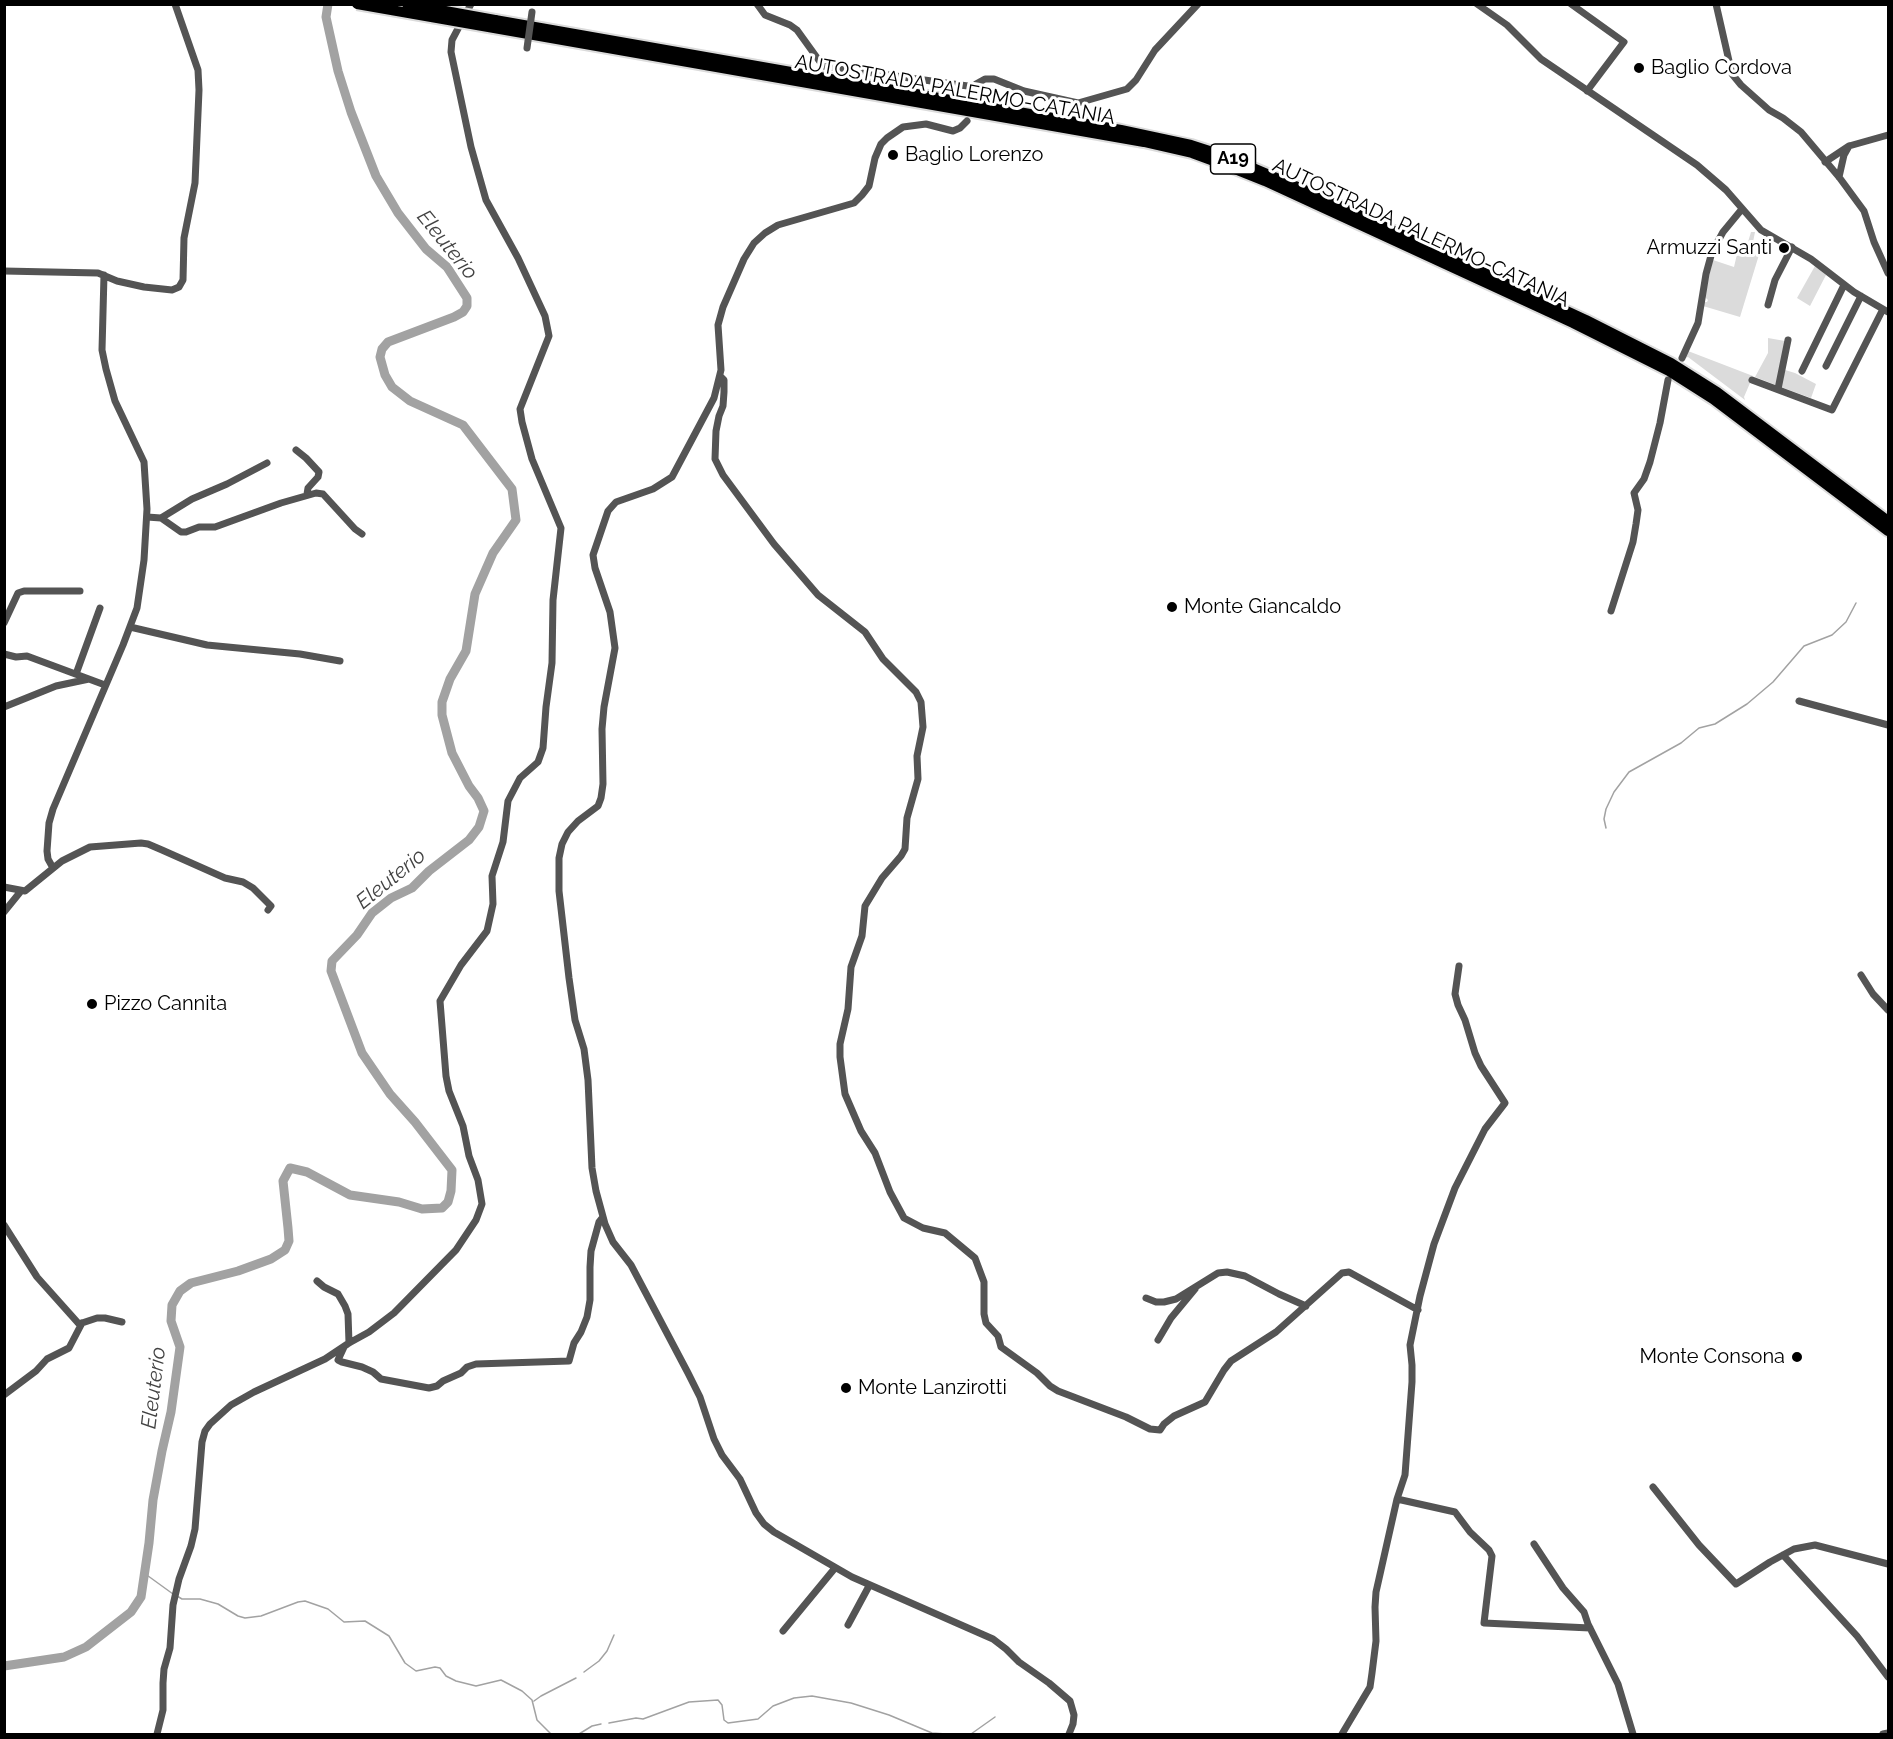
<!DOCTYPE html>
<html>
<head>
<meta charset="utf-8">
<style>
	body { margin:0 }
	#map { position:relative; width:1893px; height:1739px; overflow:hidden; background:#fff; font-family:Raleway,sans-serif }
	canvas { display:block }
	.frame { position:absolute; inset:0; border:6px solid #000; pointer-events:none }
</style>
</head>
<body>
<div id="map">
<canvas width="1893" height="1739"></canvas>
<div class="frame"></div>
</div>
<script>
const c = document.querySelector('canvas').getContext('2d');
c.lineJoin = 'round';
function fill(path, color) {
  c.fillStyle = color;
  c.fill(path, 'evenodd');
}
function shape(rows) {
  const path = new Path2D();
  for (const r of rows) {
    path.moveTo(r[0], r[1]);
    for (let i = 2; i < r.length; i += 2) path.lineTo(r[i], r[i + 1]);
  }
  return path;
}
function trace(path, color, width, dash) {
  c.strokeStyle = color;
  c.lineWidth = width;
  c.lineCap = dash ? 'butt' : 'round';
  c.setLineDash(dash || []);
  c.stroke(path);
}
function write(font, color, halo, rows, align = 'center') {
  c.font = font + ' Raleway,sans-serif';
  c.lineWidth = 6;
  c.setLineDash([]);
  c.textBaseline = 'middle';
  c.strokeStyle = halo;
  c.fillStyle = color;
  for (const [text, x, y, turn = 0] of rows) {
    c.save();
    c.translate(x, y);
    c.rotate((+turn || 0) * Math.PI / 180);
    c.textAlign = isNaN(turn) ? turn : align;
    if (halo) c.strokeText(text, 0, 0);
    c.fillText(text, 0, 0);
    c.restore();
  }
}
const green = shape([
	[1751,232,1755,232,1753,242,1762,245,1740,317,1703,306,1704,302,1707,302,1708,300,1705,297,1707,284,1713,260,1734,267,1738,250,1745,252],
	[1815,266,1826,275,1810,306,1797,298],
	[1768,338,1785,341,1776,385,1755,377,1768,353],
	[1688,351,1753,376,1744,397,1745,400,1688,357,1685,358],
	[1785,370,1795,373,1816,384,1811,398,1781,387]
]);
const stream = shape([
	[1606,828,1604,819,1606,809,1614,792,1629,772,1681,743,1699,728,1715,724,1747,704,1773,682,1804,646,1832,635,1846,622,1856,603],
	[144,1573,173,1594],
	[177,1596,182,1599,200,1599,218,1604,238,1616,245,1618,261,1616,298,1602,305,1601,328,1609,344,1622,365,1621,389,1636,405,1663,416,1671,435,1667,440,1668,446,1676,456,1681,476,1686,501,1680,522,1691,532,1700,537,1720,551,1734],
	[584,1672,599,1661,607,1651,614,1635],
	[534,1701,541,1696,576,1678],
	[609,1723,636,1718,643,1719,689,1702,718,1700,722,1705,724,1720,728,1723,758,1719,773,1706,794,1698,812,1696,851,1703,889,1715,932,1733,946,1734],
	[579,1734,592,1726,601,1724],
	[971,1734,995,1717]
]);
const river = shape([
	[4,1666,64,1657,86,1647,131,1612,141,1597,149,1543,153,1500,162,1451,171,1412,180,1347,171,1321,172,1305,180,1291,191,1283,238,1271,271,1259,285,1250,289,1241,288,1228,283,1181,290,1168,307,1172,350,1195,399,1202,422,1209,442,1208,448,1202,451,1191,452,1170,415,1122,390,1094,362,1053,331,971,332,961,357,935,372,913,391,898,412,888,429,871,469,840,479,827,484,811,478,798,469,786,452,753,442,715,442,702,450,679,466,651,475,594,493,553,516,520,512,489,463,425,410,401,392,387,385,375,380,357,382,349,388,342,454,317,463,312,467,306,467,298,447,267,426,249,398,213,376,176,351,112,338,71,326,17,328,4]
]);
const minor = shape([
	[757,4,765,15,790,25,797,30,823,66,975,87],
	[1477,4,1507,25,1541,59,1697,165,1726,190,1761,230,1811,259,1854,292,1888,312],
	[1571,4,1624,42,1587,91],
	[1716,4,1732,74,1741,85,1769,110,1783,118,1801,132,1839,177,1864,211,1874,242,1888,273],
	[973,94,976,84,985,79,994,79,1024,91,1078,103,1127,89,1136,80,1155,50,1198,4],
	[967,121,960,128,953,131,926,124,903,127,887,138,881,144,875,158,869,186,862,195,854,203,778,225,765,233,754,243,744,259,723,307,718,325,721,370,714,398,672,477,653,489,616,502,608,511,593,555,595,568,610,612,615,648,604,707,602,729,603,784,601,798,598,806,578,821,568,832,562,844,559,858,559,891,569,978,575,1020,584,1049,588,1080,592,1168,596,1191,605,1224,613,1242,631,1265,688,1373,700,1397,714,1439,722,1455,740,1479,756,1513,764,1524,774,1532,852,1577,993,1639,1006,1649,1019,1662,1049,1683,1070,1701,1074,1715,1073,1724,1069,1734],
	[1849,146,1888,135],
	[1825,162,1849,146,1844,155,1839,177],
	[4,271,98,273,117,281,144,287,172,290,179,287,183,280,184,238,195,183,199,90,198,70,175,4],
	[1768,305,1775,280,1792,247],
	[1682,358,1698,323,1706,274,1712,252,1723,232,1742,209],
	[1826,366,1861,296],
	[1802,371,1844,285],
	[720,376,724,380,724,392,723,406,719,416,716,431,715,459,723,475,774,544,818,595,865,632,883,659,916,692,921,702,923,727,917,756,918,779,907,818,905,849,901,856,882,878,865,906,862,936,851,967,848,1009,840,1044,840,1057,845,1094,861,1131,875,1153,890,1192,904,1218,923,1228,945,1233,975,1258,984,1282,984,1314,986,1323,998,1336,1001,1347,1037,1373,1050,1386,1058,1391,1126,1417,1150,1429,1160,1430,1164,1424,1174,1416,1205,1402,1224,1370,1231,1361,1276,1332,1342,1273,1349,1272,1418,1310],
	[1752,380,1832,410,1883,309],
	[1778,389,1788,340],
	[296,450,306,458,319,472,318,477,308,488,307,494],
	[147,517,161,518,181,532,186,532,199,527,215,527,281,503,316,493,323,494,355,529,362,534],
	[161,518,192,499,227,484,267,463],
	[1611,611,1633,542,1636,524,1638,510,1634,493,1644,479,1650,462,1660,423,1668,380],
	[4,623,18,593,24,591,80,591],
	[130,627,207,645,300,654,340,661],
	[4,654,16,657,27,656,105,685],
	[76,674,100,608],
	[1799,701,1888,725],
	[4,707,56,686,89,679],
	[53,868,48,859,47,851,49,823,53,809,123,645,137,608,144,560,147,509,144,462,115,401,106,369,102,350,104,275],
	[4,887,25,891,62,861,90,847,141,843,148,844,162,850,225,878,243,882,253,888,271,906,268,910],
	[4,912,21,891],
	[1861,975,1873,994,1888,1010],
	[4,1225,37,1277,79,1324,97,1318,105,1318,122,1322],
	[317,1281,324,1287,338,1294,345,1306,348,1314,349,1343],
	[1146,1298,1156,1302,1164,1302,1176,1299,1218,1273,1227,1272,1245,1276,1279,1294,1306,1306],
	[1158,1340,1171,1318,1195,1289],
	[344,1347,338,1360,342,1362,362,1367,373,1372,381,1379,429,1388,437,1386,443,1381,461,1373,467,1367,476,1364,569,1361,574,1343,581,1332,587,1317,590,1300,590,1267,591,1251,599,1222,603,1217],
	[4,1395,36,1371,47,1359,69,1348,82,1323],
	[1653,1487,1699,1545,1736,1584,1770,1562,1794,1549,1815,1545,1888,1564],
	[1397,1499,1455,1512,1470,1532,1489,1550,1492,1556,1484,1623,1590,1628],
	[1534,1544,1563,1588,1584,1612,1588,1624,1618,1684,1633,1734],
	[1783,1555,1857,1636,1888,1677],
	[848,1625,869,1586],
	[783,1631,835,1568],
	[157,1734,163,1710,163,1683,164,1669,170,1648,173,1605,179,1579,191,1546,195,1529,202,1442,205,1431,210,1424,231,1405,254,1392,325,1359,349,1343,369,1332,394,1313,456,1250,476,1220,482,1204,478,1180,469,1156,463,1126,449,1091,446,1076,440,1001,461,965,487,931,493,904,492,876,503,842,508,801,520,778,538,762,543,748,546,707,552,663,553,600,561,528,532,459,522,422,520,409,549,336,545,316,518,258,486,200,471,147,451,52,452,40,471,4],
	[1342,1734,1370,1687,1372,1673,1376,1641,1375,1607,1376,1592,1397,1499,1405,1475,1412,1382,1412,1365,1410,1345,1420,1296,1434,1244,1455,1188,1485,1129,1505,1103,1481,1066,1475,1053,1465,1020,1458,1005,1455,994,1459,966],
	[1883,1734,1888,1733]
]);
const highway = shape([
	[495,20,1121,130,1191,145,1225,156,1312,193,1586,320,1671,363,1717,392,1888,521],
	[494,28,1144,142,1192,153,1230,167,1265,181,1573,323,1669,371,1713,399,1888,531]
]);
const minorBridge = shape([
	[527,48,532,12]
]);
const highwayBridge = shape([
	[357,4,494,28],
	[407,4,495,20]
]);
const markers = [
	[1639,68,6,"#000"],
	[893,155,6,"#000"],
	[1784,248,6,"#000"],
	[1172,607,6,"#000"],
	[92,1004,6,"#000"],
	[1797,1357,6,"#000"],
	[846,1388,6,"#000"]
];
const shields = [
	[1233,159,45]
];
const shieldNames = [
	["A19",1233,159]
];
const poiNames = [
	["Baglio Cordova",1651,68],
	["Baglio Lorenzo",905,155],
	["Armuzzi Santi",1772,248,"right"],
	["Monte Giancaldo",1184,607],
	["Pizzo Cannita",104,1004],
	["Monte Consona",1785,1357,"right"],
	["Monte Lanzirotti",858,1388]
];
const streetNames = [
	["AUTOSTRADA PALERMO-CATANIA",955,90,10],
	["AUTOSTRADA PALERMO-CATANIA",1421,233,25]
];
const waterNames = [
	["Eleuterio",447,245,51],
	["Eleuterio",391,879,-39],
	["Eleuterio",154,1388,-83]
];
fill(green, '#dbdbdb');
trace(stream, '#a2a2a2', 1.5);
trace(river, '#a2a2a2', 9);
trace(highway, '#dbdbdb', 14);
trace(minor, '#545454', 7);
trace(highway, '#000', 10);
trace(highwayBridge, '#dbdbdb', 14, []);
trace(minorBridge, '#545454', 7);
trace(highwayBridge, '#000', 10);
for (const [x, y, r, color] of markers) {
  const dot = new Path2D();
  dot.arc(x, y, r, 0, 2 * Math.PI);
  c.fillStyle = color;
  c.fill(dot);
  trace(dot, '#fff', 2);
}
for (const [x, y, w] of shields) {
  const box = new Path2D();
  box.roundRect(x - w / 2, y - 15, w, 30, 4.5);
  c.fillStyle = '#fff';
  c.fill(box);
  trace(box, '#000', 1.5);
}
write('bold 18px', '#000', null, shieldNames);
write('20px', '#000', '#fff', poiNames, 'left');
write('20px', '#000', '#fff', streetNames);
write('italic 21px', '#434343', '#fff', waterNames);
</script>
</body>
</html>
